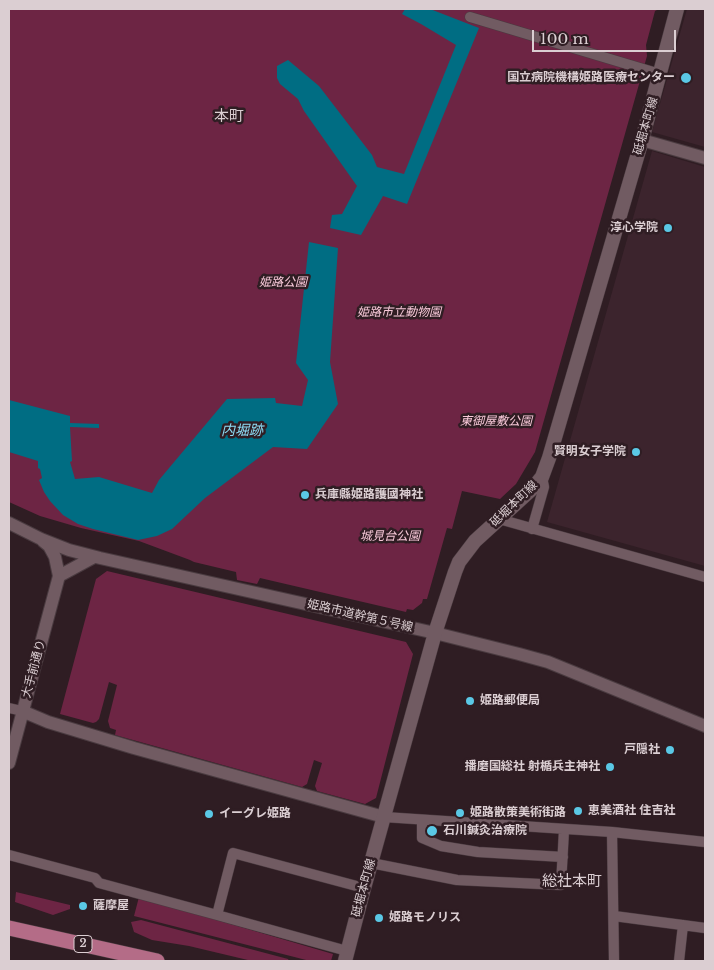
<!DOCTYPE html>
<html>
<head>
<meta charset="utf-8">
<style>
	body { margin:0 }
	#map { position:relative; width:714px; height:970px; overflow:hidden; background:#2f1d23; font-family:"Libre Baskerville",serif }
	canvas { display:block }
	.frame { position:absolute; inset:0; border:10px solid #dbced2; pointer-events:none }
	.scale { position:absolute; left:532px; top:30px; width:144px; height:22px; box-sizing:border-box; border:2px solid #dbced2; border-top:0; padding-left:6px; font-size:15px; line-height:18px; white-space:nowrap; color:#dbced2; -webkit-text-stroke:4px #2f1d23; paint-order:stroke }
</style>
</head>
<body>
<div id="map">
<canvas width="714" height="970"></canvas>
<div class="frame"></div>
<div class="scale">100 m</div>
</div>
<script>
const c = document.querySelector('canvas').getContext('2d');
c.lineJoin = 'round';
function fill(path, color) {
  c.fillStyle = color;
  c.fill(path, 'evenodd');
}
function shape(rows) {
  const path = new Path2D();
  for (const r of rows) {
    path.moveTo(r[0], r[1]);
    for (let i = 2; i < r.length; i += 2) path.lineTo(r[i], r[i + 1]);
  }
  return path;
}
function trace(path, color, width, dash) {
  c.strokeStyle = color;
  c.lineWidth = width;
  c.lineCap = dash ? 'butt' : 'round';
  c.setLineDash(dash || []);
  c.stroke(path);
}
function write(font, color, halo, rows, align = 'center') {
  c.font = font + ' "Libre Baskerville","Noto Sans JP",serif';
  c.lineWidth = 5;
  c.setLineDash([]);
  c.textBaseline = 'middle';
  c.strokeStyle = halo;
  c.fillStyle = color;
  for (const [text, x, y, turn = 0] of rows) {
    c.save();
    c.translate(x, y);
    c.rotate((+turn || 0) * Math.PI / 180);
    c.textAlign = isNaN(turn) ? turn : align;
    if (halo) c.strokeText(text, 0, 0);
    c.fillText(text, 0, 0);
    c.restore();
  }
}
const built = shape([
	[687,9,705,9,705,147,652,132],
	[652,151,705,167,705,566,547,522]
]);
const green = shape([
	[9,9,659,9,655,11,646,45,647,56,535,452,516,484,500,499,462,491,452,529,447,528,427,599,423,599,422,603,413,610,407,609,406,612,260,578,257,584,237,580,236,572,194,562,190,560,139,541,81,528,40,516,9,502],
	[107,571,406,642,413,654,376,798,365,804,317,791,315,786,322,763,314,760,307,784,302,787,115,735,116,730,110,728,108,721,117,685,109,682,99,719,96,722,93,723,60,714,96,579],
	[16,892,70,905,70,909,53,915,15,902],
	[139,897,333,954,331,961,310,961,134,916],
	[141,920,288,959,289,961,252,961,189,946,152,940,134,932,131,922]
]);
const water = shape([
	[405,9,430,9,479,28,407,204,383,196,361,235,330,228,332,215,342,214,357,186,304,111,298,99,280,84,277,78,277,66,288,60,319,86,372,155,377,167,404,174,456,45,421,24,402,14],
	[309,242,338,248,330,362,338,404,307,449,273,447,205,498,172,529,157,536,138,540,93,529,78,524,63,515,50,501,44,492,39,480,42,478,40,469,38,468,38,461,9,452,9,400,70,416,70,423,99,424,99,428,70,427,72,461,70,462,75,479,99,477,152,493,159,480,227,399,275,398,276,403,302,406,308,380,296,363]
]);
const minor = shape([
	[470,17,660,74],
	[499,519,705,577],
	[532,529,544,487,542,477],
	[9,708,22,711],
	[384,817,612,832,705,842],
	[422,820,422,838,441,846,478,852,563,857],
	[612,832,614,961],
	[9,855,95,878,99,883,217,915],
	[371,863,457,880,561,885,564,830],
	[614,916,705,928],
	[347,951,217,915,233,853,364,888],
	[679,961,683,925]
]);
const tertiary = shape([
	[642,140,705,158],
	[9,523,41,539,69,550,100,558,435,633,519,654,548,662,705,726],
	[59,576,94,557],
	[22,711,48,722,134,748,384,817],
	[9,763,59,576,55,557,49,546,43,541]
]);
const secondary = shape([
	[345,961,364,888,435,633,455,572,459,562,475,541,533,488,542,477,549,458,642,140,677,9]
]);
const trunk = shape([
	[9,928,157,961]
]);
const markers = [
	[686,78,6,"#5ac8e5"],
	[668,228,5,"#5ac8e5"],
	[636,452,5,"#5ac8e5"],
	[305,495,5,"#5ac8e5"],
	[470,701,5,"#5ac8e5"],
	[670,750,5,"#5ac8e5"],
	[610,767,5,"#5ac8e5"],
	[578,811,5,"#5ac8e5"],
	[460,813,5,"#5ac8e5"],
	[209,814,5,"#5ac8e5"],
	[432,831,6,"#5ac8e5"],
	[83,906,5,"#5ac8e5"],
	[379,918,5,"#5ac8e5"]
];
const shields = [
	[83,944,18]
];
const shieldNames = [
	["2",83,944]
];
const poiNames = [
	["国立病院機構姫路医療センター",675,78,"right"],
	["淳心学院",658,228,"right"],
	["賢明女子学院",626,452,"right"],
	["兵庫縣姫路護國神社",315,495],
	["姫路郵便局",480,701],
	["戸隠社",660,750,"right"],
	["播磨国総社 射楯兵主神社",600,767,"right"],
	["恵美酒社 住吉社",588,811],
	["姫路散策美術街路",470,813],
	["イーグレ姫路",219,814],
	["石川鍼灸治療院",443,831],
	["薩摩屋",93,906],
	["姫路モノリス",389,918]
];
const streetNames = [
	["砥堀本町線",646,126,-74],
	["砥堀本町線",514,504,-44],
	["姫路市道幹第５号線",360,616,13],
	["大手前通り",34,669,-75],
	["砥堀本町線",364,888,-75]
];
const parkNames = [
	["姫路公園",283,283],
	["姫路市立動物園",399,313],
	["東御屋敷公園",496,422],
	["城見台公園",390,537]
];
const waterNames = [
	["内堀跡",242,431]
];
const quarterNames = [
	["本町",229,117],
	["総社本町",572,882]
];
fill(built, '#3c242d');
fill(green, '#6d2544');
fill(water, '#006d83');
trace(minor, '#4a3b40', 11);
trace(tertiary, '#4a3b40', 14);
trace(secondary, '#4a3b40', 15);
trace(trunk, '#4a3b40', 16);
trace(minor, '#715b62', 10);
trace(tertiary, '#715b62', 12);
trace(secondary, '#715b62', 14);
trace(trunk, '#b46c87', 15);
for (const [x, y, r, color] of markers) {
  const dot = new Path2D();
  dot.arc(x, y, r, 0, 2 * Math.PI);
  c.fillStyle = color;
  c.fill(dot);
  trace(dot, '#2f1d23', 2);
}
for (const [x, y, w] of shields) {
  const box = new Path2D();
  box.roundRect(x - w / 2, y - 8.5, w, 17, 4);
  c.fillStyle = '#2f1d23';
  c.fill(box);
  trace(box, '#dbced2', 1);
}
write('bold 11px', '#dbced2', null, shieldNames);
write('bold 12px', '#dbced2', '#2f1d23', poiNames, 'left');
write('12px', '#dbced2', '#2f1d23', streetNames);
write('italic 12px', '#f7c8d8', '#2f1d23', parkNames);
write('italic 14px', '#8dddf5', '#2f1d23', waterNames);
write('15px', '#dbced2', '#2f1d23', quarterNames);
</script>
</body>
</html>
